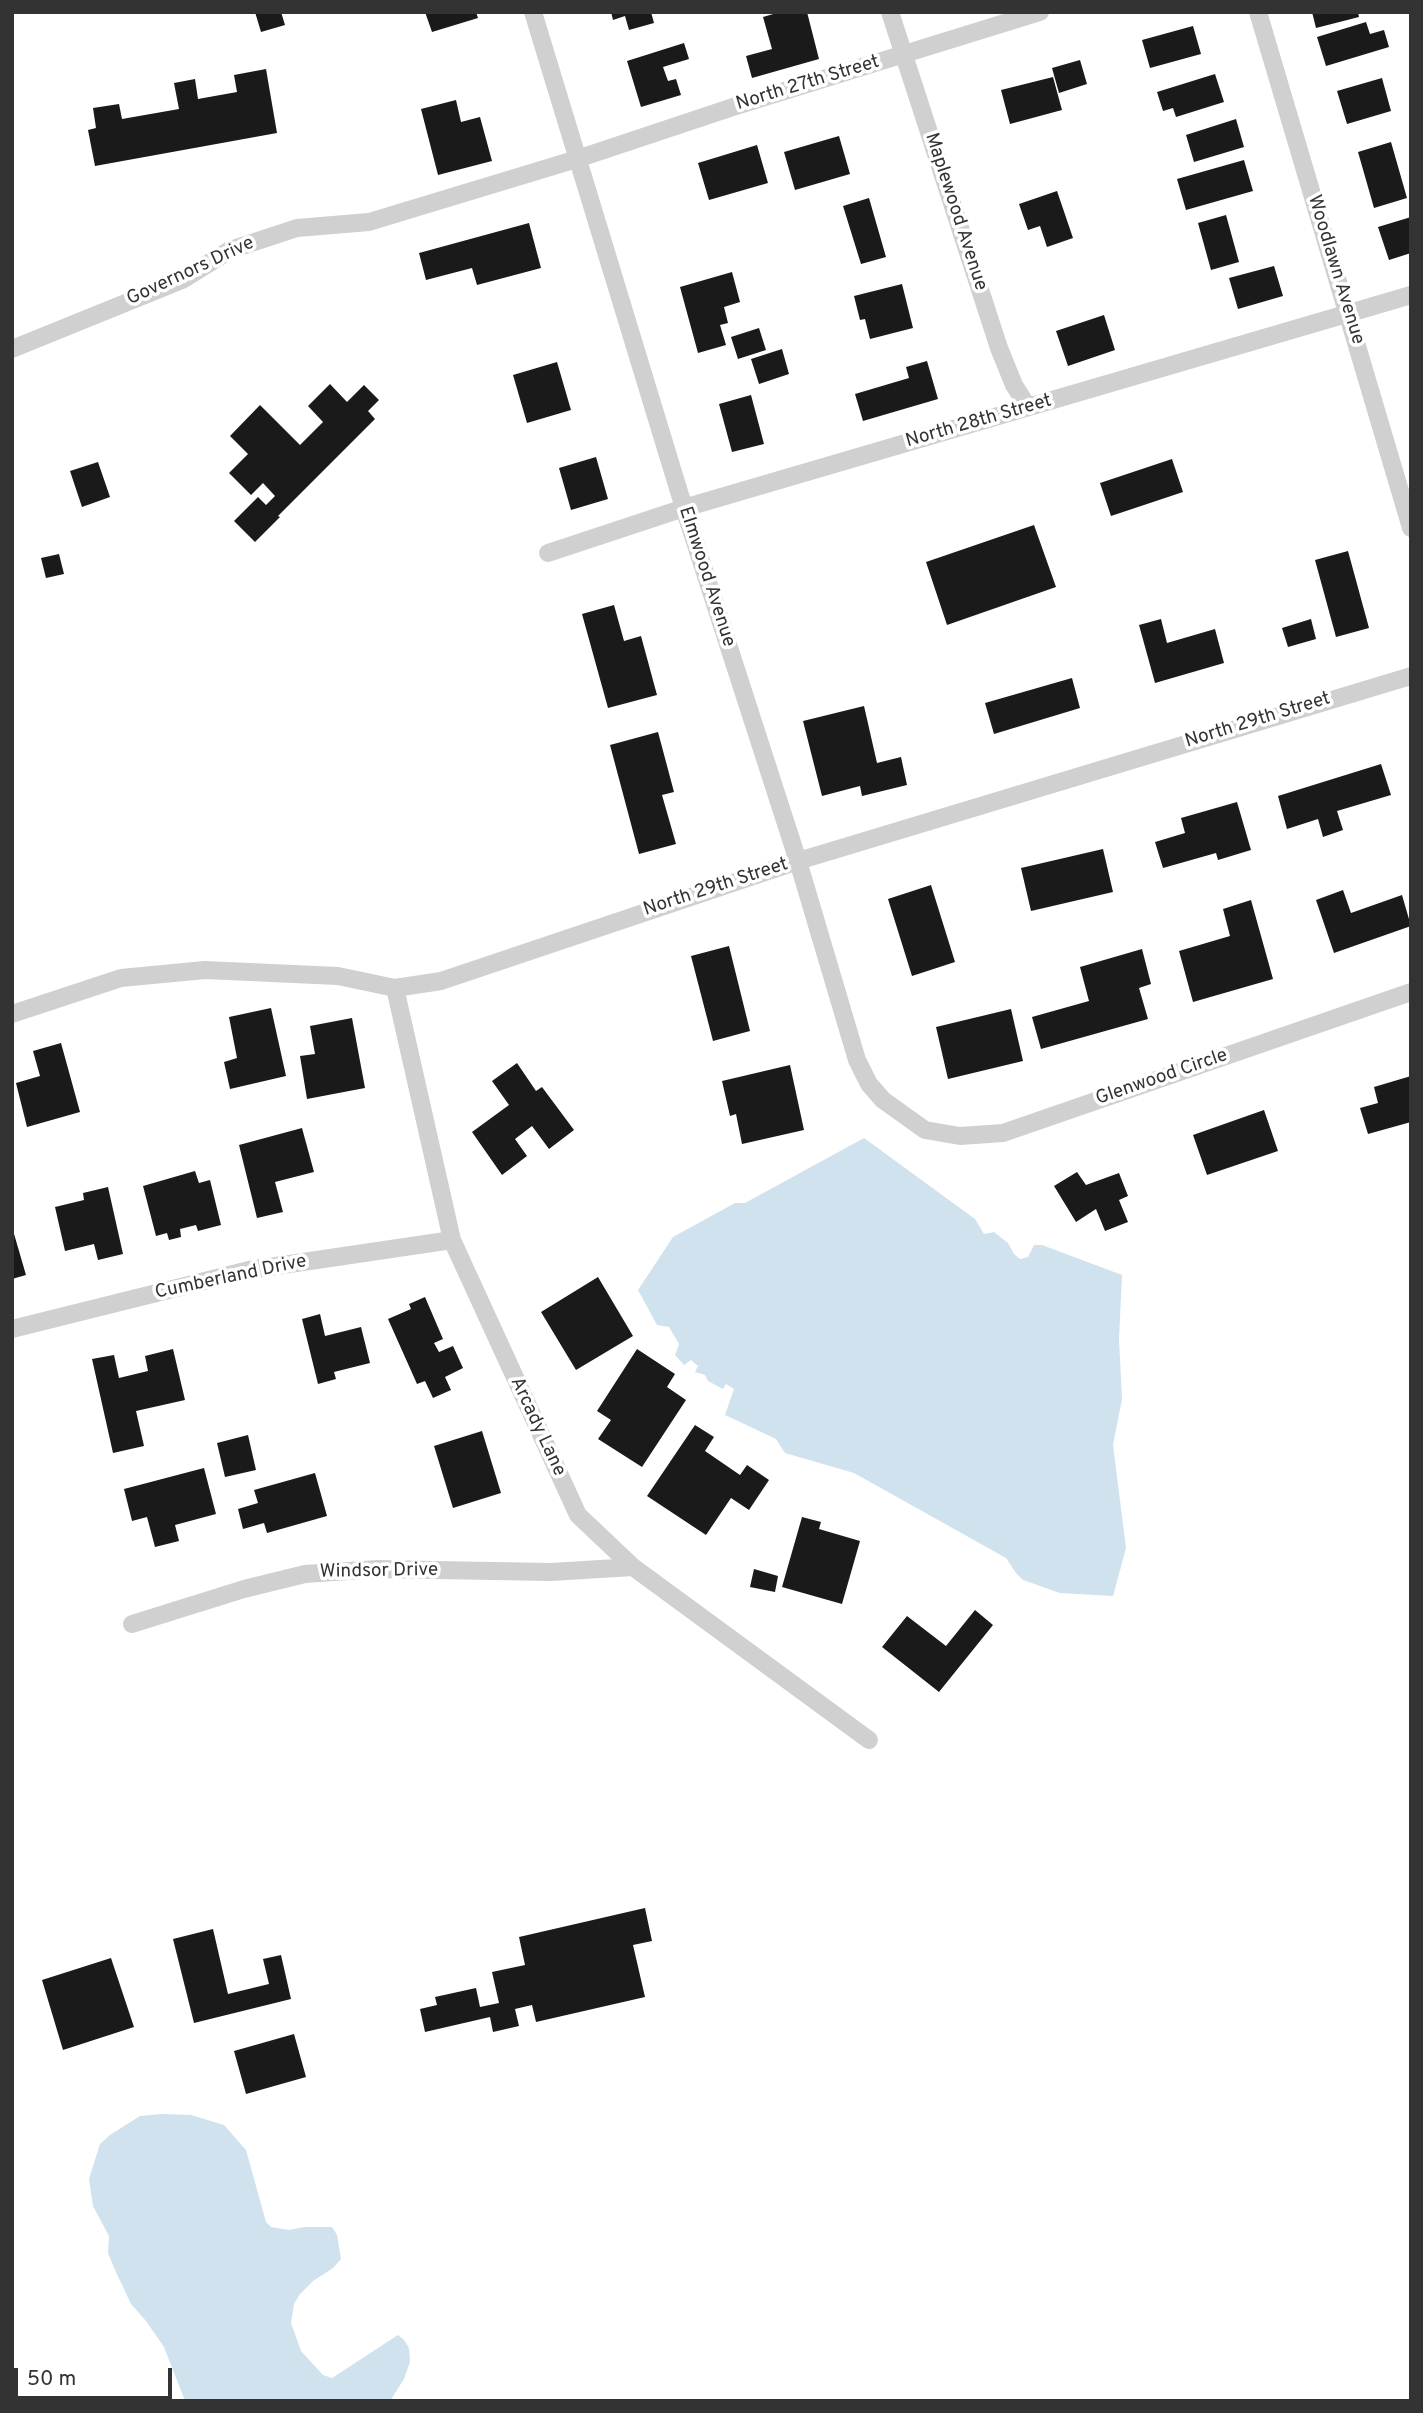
<!DOCTYPE html>
<html>
<head>
<meta charset="utf-8">
<style>
	body { margin:0 }
	#map { position:relative; width:1423px; height:2413px; overflow:hidden; background:#fff; font-family:Overpass,sans-serif }
	canvas { display:block }
	.frame { position:absolute; inset:0; border:14px solid #333; pointer-events:none }
	.scale { position:absolute; left:14px; top:2368px; width:158px; height:32px; box-sizing:border-box; border:4px solid #333; border-top:0; padding-left:9px; font-size:21px; line-height:24px; white-space:nowrap; color:#333; -webkit-text-stroke:5px #fff; paint-order:stroke }
</style>
</head>
<body>
<div id="map">
<canvas width="1423" height="2413"></canvas>
<div class="frame"></div>
<div class="scale">50 m</div>
</div>
<script>
const c = document.querySelector('canvas').getContext('2d');
c.lineJoin = 'round';
function fill(path, color) {
  c.fillStyle = color;
  c.fill(path, 'evenodd');
}
function shape(rows) {
  const path = new Path2D();
  for (const r of rows) {
    path.moveTo(r[0], r[1]);
    for (let i = 2; i < r.length; i += 2) path.lineTo(r[i], r[i + 1]);
  }
  return path;
}
function trace(path, color, width, dash) {
  c.strokeStyle = color;
  c.lineWidth = width;
  c.lineCap = dash ? 'butt' : 'round';
  c.setLineDash(dash || []);
  c.stroke(path);
}
function write(font, color, halo, rows, align = 'center') {
  c.font = font + ' Overpass,sans-serif';
  c.lineWidth = 7;
  c.setLineDash([]);
  c.textBaseline = 'middle';
  c.strokeStyle = halo;
  c.fillStyle = color;
  for (const [text, x, y, turn = 0] of rows) {
    c.save();
    c.translate(x, y);
    c.rotate((+turn || 0) * Math.PI / 180);
    c.textAlign = isNaN(turn) ? turn : align;
    if (halo) c.strokeText(text, 0, 0);
    c.fillText(text, 0, 0);
    c.restore();
  }
}
const water = shape([
	[864,1138,975,1219,984,1234,994,1232,1008,1243,1014,1254,1020,1259,1028,1257,1034,1245,1042,1245,1122,1275,1119,1339,1122,1399,1113,1445,1126,1548,1113,1596,1060,1593,1023,1580,1016,1573,1006,1558,854,1473,785,1453,776,1439,725,1415,734,1389,726,1384,723,1389,708,1381,705,1375,695,1372,698,1366,691,1360,684,1365,675,1355,679,1344,669,1327,657,1325,638,1290,673,1237,735,1203,745,1203],
	[162,2114,191,2115,224,2125,246,2150,266,2222,271,2227,289,2230,304,2227,332,2227,337,2235,341,2259,333,2268,313,2281,300,2294,294,2304,291,2323,301,2351,323,2375,332,2378,398,2335,404,2340,409,2348,410,2362,404,2379,390,2401,185,2401,164,2347,146,2321,131,2304,115,2270,108,2253,109,2236,93,2206,89,2179,100,2144,110,2135,140,2116]
]);
const building = shape([
	[255,12,281,12,285,25,261,32],
	[425,12,476,12,478,18,432,32],
	[611,12,651,12,654,23,629,30,625,16,613,20],
	[780,12,807,12,819,59,752,78,746,56,772,49,763,17],
	[1312,12,1358,12,1359,17,1316,28],
	[1366,22,1370,34,1384,30,1389,47,1326,66,1317,37],
	[1193,26,1201,54,1150,68,1142,40],
	[684,43,689,59,663,67,668,81,676,79,681,95,641,107,627,61],
	[1080,60,1087,84,1059,93,1052,68],
	[266,69,277,133,95,166,88,130,96,128,93,108,119,104,122,119,179,109,174,83,195,79,198,99,237,92,234,75],
	[1215,74,1224,102,1176,117,1173,108,1163,111,1157,92],
	[1053,77,1062,110,1010,124,1001,90],
	[1382,78,1391,111,1347,124,1337,91],
	[456,100,461,122,480,117,492,161,438,175,421,109],
	[1236,119,1244,147,1194,162,1186,135],
	[839,136,850,174,795,190,784,152],
	[1391,142,1407,198,1374,208,1358,152],
	[757,145,768,183,709,200,698,163],
	[1244,160,1253,191,1186,210,1177,179],
	[1057,191,1073,238,1047,247,1040,226,1028,230,1019,204],
	[869,198,886,257,861,264,843,206],
	[1226,215,1239,262,1211,270,1198,223],
	[1411,217,1411,253,1389,260,1378,227],
	[529,223,541,268,477,285,472,268,426,280,419,253],
	[1274,266,1283,296,1238,309,1229,278],
	[732,272,740,302,724,307,728,323,720,325,726,345,698,353,680,287],
	[902,284,913,328,870,339,865,319,860,320,854,296],
	[1104,315,1115,350,1068,366,1056,331],
	[759,328,766,350,738,359,731,337],
	[782,349,789,374,759,384,751,359],
	[927,361,938,399,863,421,855,394,909,378,906,367],
	[557,362,571,410,527,423,513,375],
	[330,384,347,402,364,385,379,400,368,411,375,419,278,516,280,517,255,542,234,521,258,497,266,505,275,496,263,483,251,495,229,473,248,454,230,436,260,405,300,445,323,422,308,406],
	[751,395,764,444,732,452,719,404],
	[596,457,608,499,571,510,559,468],
	[1172,459,1183,492,1111,516,1100,483],
	[98,462,110,497,82,507,70,471],
	[1034,525,1056,587,947,625,926,562],
	[1348,551,1369,628,1336,637,1315,560],
	[59,554,64,574,46,578,41,558],
	[614,605,624,641,641,636,657,695,608,708,582,614],
	[1161,619,1167,643,1215,629,1224,663,1155,683,1139,625],
	[1311,619,1316,639,1288,647,1282,628],
	[1072,678,1080,708,994,734,985,703],
	[864,706,877,763,901,757,907,785,862,796,860,786,822,796,803,721],
	[658,732,674,792,662,795,676,844,639,854,610,745],
	[1381,764,1391,795,1337,811,1343,830,1323,837,1318,819,1287,829,1278,796],
	[1237,802,1251,850,1218,860,1216,853,1163,868,1155,842,1185,833,1181,818],
	[1103,849,1113,892,1031,911,1021,868],
	[931,885,955,962,912,976,888,899],
	[1343,890,1351,913,1402,895,1411,926,1334,953,1316,900],
	[1251,900,1273,979,1193,1002,1179,951,1230,936,1223,909],
	[729,946,750,1031,713,1041,691,956],
	[1142,949,1151,984,1139,988,1148,1019,1041,1049,1032,1017,1089,1001,1080,967],
	[271,1008,286,1076,230,1089,224,1062,237,1058,229,1017],
	[1011,1009,1023,1061,948,1079,936,1027],
	[352,1018,365,1088,307,1099,300,1056,315,1054,310,1026],
	[61,1043,80,1112,27,1127,16,1083,40,1076,33,1051],
	[517,1063,536,1091,542,1087,574,1130,549,1149,532,1126,515,1139,527,1156,502,1175,472,1132,509,1105,492,1081],
	[790,1065,804,1130,742,1144,736,1114,730,1116,722,1081],
	[1411,1076,1411,1122,1368,1134,1360,1108,1378,1103,1374,1087],
	[1264,1110,1278,1151,1207,1175,1193,1135],
	[302,1128,314,1172,275,1182,283,1212,257,1218,239,1145],
	[195,1171,199,1183,210,1180,221,1225,198,1231,196,1225,180,1229,181,1237,169,1240,167,1233,156,1236,143,1186],
	[1077,1172,1086,1185,1119,1173,1128,1196,1119,1200,1128,1222,1105,1231,1096,1209,1076,1222,1054,1186],
	[108,1187,123,1254,98,1260,94,1244,65,1251,55,1207,84,1200,83,1193],
	[12,1227,26,1275,12,1279],
	[598,1277,633,1336,576,1370,541,1312],
	[425,1297,443,1339,434,1343,439,1352,453,1346,463,1368,445,1377,451,1390,433,1398,425,1381,417,1384,388,1319,411,1309,409,1304],
	[320,1314,325,1336,361,1327,370,1363,334,1372,336,1379,318,1384,302,1319],
	[173,1349,185,1400,136,1411,144,1446,113,1453,92,1359,114,1355,119,1378,148,1371,145,1356],
	[637,1349,675,1374,667,1387,686,1400,642,1467,598,1439,611,1420,597,1411],
	[695,1425,714,1437,705,1451,740,1475,747,1465,769,1480,749,1510,731,1498,706,1535,647,1496],
	[482,1431,501,1493,453,1508,434,1446],
	[248,1435,256,1470,225,1477,217,1443],
	[204,1468,216,1514,175,1525,179,1541,155,1547,147,1517,132,1521,124,1489],
	[315,1473,327,1516,267,1533,264,1523,243,1529,238,1509,258,1503,254,1490],
	[802,1517,821,1522,819,1529,860,1541,842,1604,782,1587],
	[754,1569,778,1576,775,1592,750,1587],
	[975,1610,993,1625,939,1692,882,1647,907,1616,946,1646],
	[645,1908,652,1941,633,1945,645,1997,536,2022,532,2005,515,2009,519,2026,493,2032,490,2017,425,2032,420,2009,437,2005,435,1997,476,1988,480,2007,499,2003,492,1972,525,1965,519,1937],
	[213,1929,228,1994,269,1984,263,1959,281,1955,291,1999,194,2023,173,1939],
	[111,1958,134,2027,63,2050,42,1980],
	[294,2034,306,2077,246,2094,234,2051]
]);
const minor = shape([
	[533,12,684,508,798,861,857,1060,869,1084,883,1100,925,1130,960,1136,1003,1133,1411,992],
	[890,12,999,348,1014,385,1028,407],
	[1258,12,1411,528],
	[12,349,182,280,230,250,297,228,369,222,577,159,736,106,1040,12],
	[548,553,684,508,1411,295],
	[395,988,452,1240,578,1515,633,1567,869,1740],
	[12,1014,121,978,205,970,338,976,395,988,441,981,798,861,1411,676],
	[12,1329,249,1270,452,1240],
	[132,1624,244,1589,305,1574,378,1569,551,1572,633,1567]
]);
const streetNames = [
	["North 27th Street",808,84,-17],
	["Maplewood Avenue",955,212,72],
	["Woodlawn Avenue",1335,270,73],
	["Governors Drive",191,272,-25],
	["North 28th Street",979,422,-16],
	["Elmwood Avenue",706,577,72],
	["North 29th Street",1258,721,-17],
	["North 29th Street",716,888,-18],
	["Glenwood Circle",1162,1078,-19],
	["Cumberland Drive",231,1278,-12],
	["Arcady Lane",537,1427,65],
	["Windsor Drive",379,1572,-1]
];
fill(water, '#cfe2ee');
fill(building, '#1a1a1a');
trace(minor, '#d0d0d0', 18);
write('19px', '#333', '#fff', streetNames);
</script>
</body>
</html>
